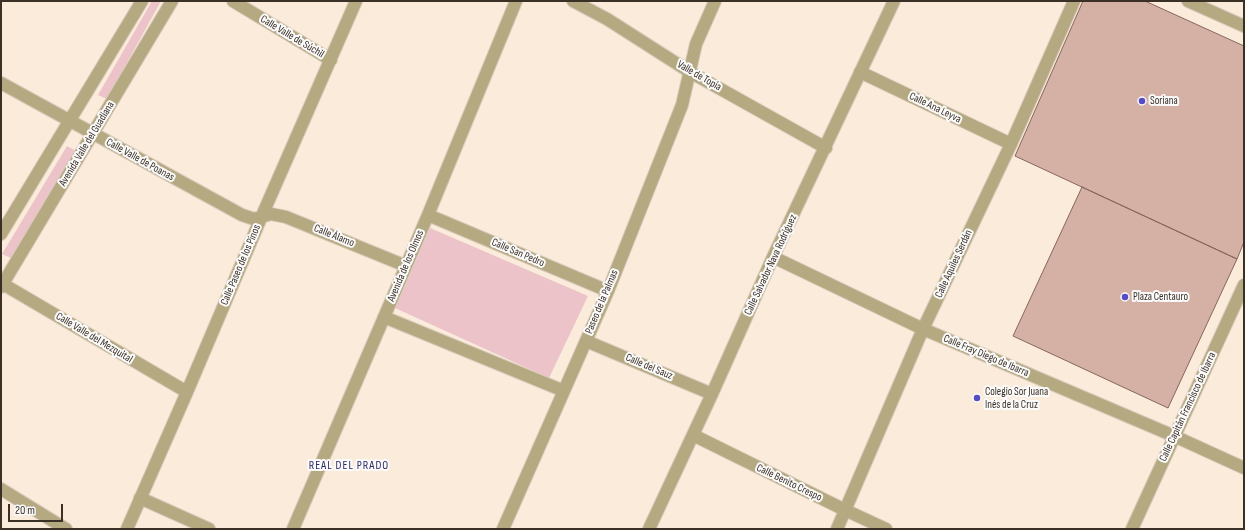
<!DOCTYPE html>
<html>
<head>
<meta charset="utf-8">
<style>
	body { margin:0 }
	#map { position:relative; width:1245px; height:530px; overflow:hidden; background:#fbebdb; font-family:"Sofia Sans Condensed",sans-serif }
	canvas { display:block }
	.frame { position:absolute; inset:0; border:2px solid #3b3026; pointer-events:none }
	.scale { position:absolute; left:8px; top:504px; width:55px; height:18px; box-sizing:border-box; border:2px solid #3b3026; border-top:0; padding-left:5px; font-size:12px; line-height:14px; white-space:nowrap; color:#3b3026; -webkit-text-stroke:3px #fbfbfb; paint-order:stroke }
</style>
</head>
<body>
<div id="map">
<canvas width="1245" height="530"></canvas>
<div class="frame"></div>
<div class="scale">20 m</div>
</div>
<script>
const c = document.querySelector('canvas').getContext('2d');
c.lineJoin = 'round';
function fill(path, color) {
  c.fillStyle = color;
  c.fill(path, 'evenodd');
}
function shape(rows) {
  const path = new Path2D();
  for (const r of rows) {
    path.moveTo(r[0], r[1]);
    for (let i = 2; i < r.length; i += 2) path.lineTo(r[i], r[i + 1]);
  }
  return path;
}
function trace(path, color, width, dash) {
  c.strokeStyle = color;
  c.lineWidth = width;
  c.lineCap = dash ? 'butt' : 'round';
  c.setLineDash(dash || []);
  c.stroke(path);
}
function write(font, color, halo, rows, align = 'center') {
  c.font = font + ' "Sofia Sans Condensed",sans-serif';
  c.lineWidth = 4;
  c.setLineDash([]);
  c.textBaseline = 'middle';
  c.strokeStyle = halo;
  c.fillStyle = color;
  for (const [text, x, y, turn = 0] of rows) {
    c.save();
    c.translate(x, y);
    c.rotate((+turn || 0) * Math.PI / 180);
    c.textAlign = isNaN(turn) ? turn : align;
    if (halo) c.strokeText(text, 0, 0);
    c.fillText(text, 0, 0);
    c.restore();
  }
}
const green = shape([
	[152,1,161,1,107,99,98,95],
	[67,146,76,151,11,258,2,254],
	[430,228,588,296,549,378,395,308]
]);
const building = shape([
	[1083,1,1145,1,1244,46,1244,242,1237,259,1015,156,1083,1],
	[1082,187,1237,259,1168,408,1013,336,1082,187]
]);
const minor = shape([
	[233,1,331,60],
	[573,1,607,19,690,72,826,148],
	[1188,1,1244,26],
	[860,72,1011,144],
	[1,83,242,215,254,219,271,214,286,217,406,266],
	[428,215,608,291],
	[1,234,142,1],
	[773,257,923,329,1174,436,1244,468],
	[1,283,187,392],
	[1,287,172,1],
	[384,317,564,391],
	[586,341,712,394],
	[693,435,845,510,886,529],
	[1,489,66,529],
	[140,498,209,529],
	[127,529,187,392,261,218,356,1],
	[293,529,428,215,516,1],
	[503,529,608,291,682,105,696,44,715,1],
	[649,529,712,394,773,257,894,1],
	[837,529,923,329,1011,144,1074,1],
	[1132,529,1244,285]
]);
const markers = [
	[1142,101,4,"#554dc4"],
	[1125,297,4,"#554dc4"],
	[977,398,4,"#554dc4"]
];
const streetNames = [
	["Calle Valle de Súchil",292,37,31],
	["Valle de Topia",699,76,30],
	["Calle Ana Leyva",935,108,26],
	["Avenida Valle del Guadiana",87,144,-59],
	["Calle Valle de Poanas",140,160,29],
	["Calle Álamo",334,236,22],
	["Calle San Pedro",518,253,23],
	["Calle Aquiles Serdán",954,264,-65],
	["Calle Paseo de los Pinos",241,265,-67],
	["Calle Salvador Nava Rodríguez",771,265,-65],
	["Avenida de los Olmos",406,266,-67],
	["Paseo de la Palmas",602,302,-67],
	["Calle Valle del Mezquital",94,338,31],
	["Calle Fray Diego de Ibarra",986,356,23],
	["Calle del Sauz",649,367,23],
	["Calle Capitán Francisco de Ibarra",1188,407,-65],
	["Calle Benito Crespo",789,483,26]
];
const poiNames = [
	["Soriana",1150,101],
	["Plaza Centauro",1133,297],
	["Colegio Sor Juana",985,392],
	["Inés de la Cruz",985,405]
];
const neighbourhoodNames = [
	["REAL DEL PRADO",349,466]
];
fill(green, '#ecc3c9');
fill(building, '#d4b0a5');
trace(building, '#86665c', 1);
trace(minor, '#d8c9ba', 14);
trace(minor, '#b4a980', 12);
for (const [x, y, r, color] of markers) {
  const dot = new Path2D();
  dot.arc(x, y, r, 0, 2 * Math.PI);
  c.fillStyle = color;
  c.fill(dot);
  trace(dot, '#fbfbfb', 1.5);
}
write('11px', '#3b3026', '#fbfbfb', streetNames);
write('11px', '#3b3026', '#fbfbfb', poiNames, 'left');
c.letterSpacing = '1px';
write('12px', '#2a2862', '#fbfbfb', neighbourhoodNames);
c.letterSpacing = '0px';
</script>
</body>
</html>
